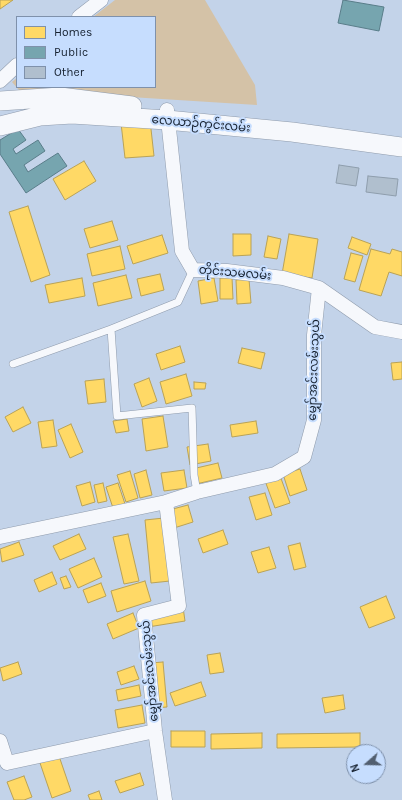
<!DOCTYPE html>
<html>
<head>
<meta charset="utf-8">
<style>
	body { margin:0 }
	#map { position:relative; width:402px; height:800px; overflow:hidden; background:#c3d3e9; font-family:Karla,sans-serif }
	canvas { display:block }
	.legend { position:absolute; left:16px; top:16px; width:140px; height:72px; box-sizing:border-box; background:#c6ddfe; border:1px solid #7f91ab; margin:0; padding:5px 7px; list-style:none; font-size:12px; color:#15202f }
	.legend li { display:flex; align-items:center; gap:8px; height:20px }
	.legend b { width:20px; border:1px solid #7f91ab }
	.north { position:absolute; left:346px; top:744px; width:40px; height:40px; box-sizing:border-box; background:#c6ddfe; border:1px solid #7f91ab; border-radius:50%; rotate:250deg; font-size:11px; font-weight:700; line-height:16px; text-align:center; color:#15202f }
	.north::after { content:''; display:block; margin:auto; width:14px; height:18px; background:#525f70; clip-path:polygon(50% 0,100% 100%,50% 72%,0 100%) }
</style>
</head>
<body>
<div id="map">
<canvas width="402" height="800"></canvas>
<ul class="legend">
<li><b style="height:11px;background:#ffd966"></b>Homes</li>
<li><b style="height:11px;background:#76a5af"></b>Public</li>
<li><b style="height:11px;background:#b0bfce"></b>Other</li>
</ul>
<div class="north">N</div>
</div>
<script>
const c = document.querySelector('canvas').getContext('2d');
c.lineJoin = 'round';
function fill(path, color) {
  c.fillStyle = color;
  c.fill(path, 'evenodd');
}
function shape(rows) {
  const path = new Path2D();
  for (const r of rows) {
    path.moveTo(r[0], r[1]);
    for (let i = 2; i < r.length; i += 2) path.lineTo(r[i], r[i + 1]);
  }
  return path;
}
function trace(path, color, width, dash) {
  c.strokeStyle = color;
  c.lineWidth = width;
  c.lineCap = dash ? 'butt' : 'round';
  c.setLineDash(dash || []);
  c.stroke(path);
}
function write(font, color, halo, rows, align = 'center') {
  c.font = font + ' Karla,"Noto Sans Myanmar",sans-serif';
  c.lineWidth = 4;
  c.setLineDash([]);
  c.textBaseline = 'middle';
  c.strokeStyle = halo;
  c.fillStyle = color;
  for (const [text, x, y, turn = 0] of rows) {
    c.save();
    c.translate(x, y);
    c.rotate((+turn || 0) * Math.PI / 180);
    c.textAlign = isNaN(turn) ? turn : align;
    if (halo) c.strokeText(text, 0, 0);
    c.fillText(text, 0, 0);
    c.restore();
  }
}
const green = shape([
	[115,0,205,0,255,85,257,105,19,90,12,82,17,78,17,87,155,87,155,17,93,17]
]);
const homes = shape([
	[0,0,13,0,0,9,0,0],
	[150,120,154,156,125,158,121,123,150,120],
	[84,161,96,181,65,200,53,179,84,161],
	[28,206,50,275,31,282,9,212,28,206],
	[112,221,118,240,90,248,84,229,112,221],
	[233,234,251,234,251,255,233,256,233,234],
	[289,234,318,239,312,278,282,274,289,234],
	[162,235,168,253,133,264,127,246,162,235],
	[268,236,281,239,277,259,264,257,268,236],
	[352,237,371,244,367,255,348,248,352,237],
	[120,246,125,269,92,276,87,254,120,246],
	[371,249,390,254,392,249,402,252,402,276,389,272,381,296,359,290,371,249],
	[351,253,363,256,355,282,344,279,351,253],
	[160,274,164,290,141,296,137,279,160,274],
	[126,275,132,298,98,306,93,283,126,275],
	[232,277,233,299,220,299,220,278,232,277],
	[82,278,85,296,49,303,45,285,82,278],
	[214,278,218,301,201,304,198,281,214,278],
	[249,279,251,303,237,304,236,280,249,279],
	[180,346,185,362,161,370,156,354,180,346],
	[242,348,265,353,261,369,238,363,242,348],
	[402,362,402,379,393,380,391,363,402,362],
	[186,374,192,396,166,404,160,382,186,374],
	[149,378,157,401,142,407,134,384,149,378],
	[104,379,106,402,88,404,85,381,104,379],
	[194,382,206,383,205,389,194,389,194,382],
	[23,407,31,423,13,432,5,417,23,407],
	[163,416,168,447,146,451,142,419,163,416],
	[127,419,129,431,116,433,113,421,127,419],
	[53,420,57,446,42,448,38,422,53,420],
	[256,421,258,433,232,437,230,425,256,421],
	[71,424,83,452,70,458,58,430,71,424],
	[208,444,211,461,190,465,187,447,208,444],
	[218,463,222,478,196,484,192,469,218,463],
	[300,469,307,490,290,496,283,474,300,469],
	[146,470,152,495,140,498,134,474,146,470],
	[184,470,187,488,164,491,161,473,184,470],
	[130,471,138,498,126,502,117,475,130,471],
	[279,473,290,503,275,508,264,478,279,473],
	[90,482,95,502,82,506,76,486,90,482],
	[103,483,107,501,98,503,94,485,103,483],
	[118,483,125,504,113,508,106,487,118,483],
	[265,493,272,515,256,520,249,497,265,493],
	[188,505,193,522,174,528,169,510,188,505],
	[164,518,170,581,151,583,145,520,164,518],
	[223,530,228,544,203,553,198,539,223,530],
	[79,534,86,549,60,560,53,546,79,534],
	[128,534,139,581,124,584,113,537,128,534],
	[19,542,24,555,2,562,0,549,19,542],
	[300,543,306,567,294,570,288,546,300,543],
	[269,547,276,568,258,573,251,552,269,547],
	[94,558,102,577,78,588,69,569,94,558],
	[52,572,57,584,39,592,34,580,52,572],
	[66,576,71,587,64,589,60,578,66,576],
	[145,581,151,601,117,612,111,591,145,581],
	[101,583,106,596,88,603,83,590,101,583],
	[386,596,395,618,369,628,360,607,386,596],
	[183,607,185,621,148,627,146,613,183,607],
	[133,613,139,628,113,639,107,624,133,613],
	[220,653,224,672,210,674,207,655,220,653],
	[18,662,22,674,3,681,0,668,18,662],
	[163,662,167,707,154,708,150,663,163,662],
	[134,666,139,679,121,685,117,672,134,666],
	[201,682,206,696,175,706,170,693,201,682],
	[139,685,141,696,118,701,116,690,139,685],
	[343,695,345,709,325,713,322,698,343,695],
	[142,705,145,723,118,728,115,710,142,705],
	[171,731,205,731,205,747,171,747,171,731],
	[262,733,262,748,211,749,211,734,262,733],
	[360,733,360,747,277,748,277,734,360,733],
	[59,756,71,791,52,798,40,763,59,756],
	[140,773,144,785,120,793,115,781,140,773],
	[24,776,32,797,24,800,14,800,7,782,24,776],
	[99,791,102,800,90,800,88,795,99,791]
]);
const public = shape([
	[343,0,384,7,379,31,338,23,343,0],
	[18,129,26,140,13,149,16,154,38,140,45,151,24,165,28,172,58,153,67,166,26,193,0,154,0,140,18,129]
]);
const building = shape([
	[339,165,359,168,356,186,336,183,339,165],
	[368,176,398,179,396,196,366,192,368,176]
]);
const lane = shape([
	[193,270,178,302,111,329,117,416,192,408,194,475,197,492],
	[13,364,111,329]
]);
const street = shape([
	[79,17,101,0],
	[0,81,17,65],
	[167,110,182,251,193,270,227,271,283,278,319,288,375,327,402,332],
	[0,537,166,502],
	[0,741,7,763,155,731],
	[165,800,155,731,144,615,179,606,166,502,197,492,275,474,304,457,314,420,314,335,319,288]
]);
const secondary = shape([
	[0,101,60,97,132,106],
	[0,126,40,116,72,114,167,120,292,132,402,147]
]);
const streetNames = [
	["လေယာဉ်ကွင်းလမ်း",201,124,5],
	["တိုင်းသမလမ်း",235,273,5],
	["မျှော်အင်းလမ်းသွယ်",314,370,-88],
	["မျှော်အင်းလမ်းသွယ်",150,671,-95]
];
fill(green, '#d4c2a7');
fill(homes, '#ffd966');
trace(homes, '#b9a256', 1);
fill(public, '#76a5af');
trace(public, '#597d89', 1);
fill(building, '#b0bfce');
trace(building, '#8e9dac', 1);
trace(lane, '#8f9bac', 8);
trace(street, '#8f9bac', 15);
trace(secondary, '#8f9bac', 20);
trace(lane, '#f6f8fc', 7);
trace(street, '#f6f8fc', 14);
trace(secondary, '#f6f8fc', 19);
write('12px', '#15202f', '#c6ddfe', streetNames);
</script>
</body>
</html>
